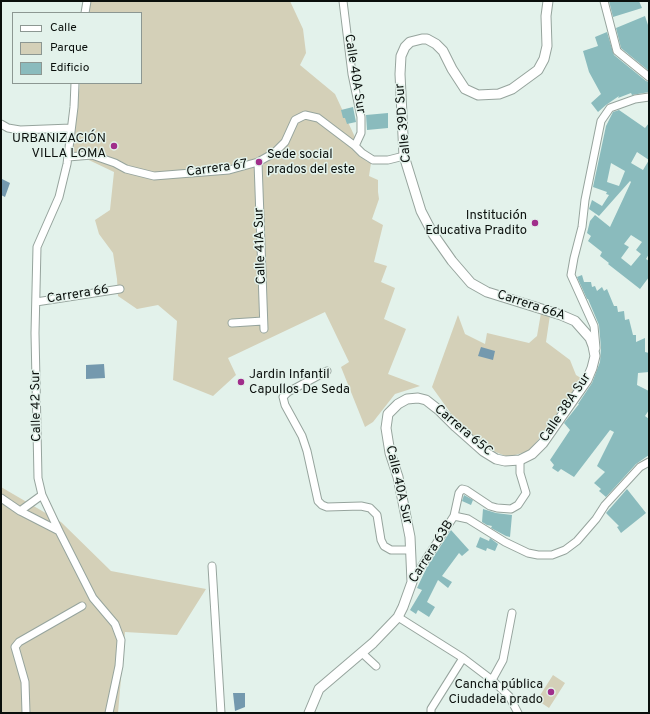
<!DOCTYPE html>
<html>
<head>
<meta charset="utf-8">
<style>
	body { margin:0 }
	#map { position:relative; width:650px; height:714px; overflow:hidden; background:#e3f2eb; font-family:Overpass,sans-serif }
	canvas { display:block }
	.frame { position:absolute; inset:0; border:2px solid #0a0f0c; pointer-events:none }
	.legend { position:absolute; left:12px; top:12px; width:130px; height:72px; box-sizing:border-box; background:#e3f2eb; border:1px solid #8c9792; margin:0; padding:5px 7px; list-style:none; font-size:12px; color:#0a0f0c }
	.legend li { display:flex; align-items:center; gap:8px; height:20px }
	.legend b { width:20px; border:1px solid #8c9792 }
</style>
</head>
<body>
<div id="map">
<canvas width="650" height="714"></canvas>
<div class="frame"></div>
<ul class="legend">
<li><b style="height:5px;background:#fff"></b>Calle</li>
<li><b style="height:11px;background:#d4d0b8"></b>Parque</li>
<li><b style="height:11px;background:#8abbbd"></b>Edificio</li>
</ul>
</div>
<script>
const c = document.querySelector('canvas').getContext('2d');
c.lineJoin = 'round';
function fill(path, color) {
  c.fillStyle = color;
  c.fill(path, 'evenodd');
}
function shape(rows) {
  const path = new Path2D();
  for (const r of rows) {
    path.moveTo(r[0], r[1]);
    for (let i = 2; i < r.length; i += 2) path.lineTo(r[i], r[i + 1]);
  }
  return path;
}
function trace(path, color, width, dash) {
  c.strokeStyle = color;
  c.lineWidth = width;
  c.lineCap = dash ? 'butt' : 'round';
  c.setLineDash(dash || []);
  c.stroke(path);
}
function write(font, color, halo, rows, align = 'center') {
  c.font = font + ' Overpass,sans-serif';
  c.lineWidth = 3;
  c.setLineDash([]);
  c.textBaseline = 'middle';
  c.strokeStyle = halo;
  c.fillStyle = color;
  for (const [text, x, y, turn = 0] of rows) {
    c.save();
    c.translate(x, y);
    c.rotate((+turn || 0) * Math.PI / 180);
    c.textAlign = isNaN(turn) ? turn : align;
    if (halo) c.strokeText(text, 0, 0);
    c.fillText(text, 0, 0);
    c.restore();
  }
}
const green = shape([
	[90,1,290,1,303,29,306,53,300,65,335,94,366,161,371,163,369,176,378,180,378,192,379,199,372,219,383,225,374,262,387,266,381,282,395,288,384,319,406,329,388,374,420,386,395,394,373,422,365,427,341,367,349,362,325,312,228,358,236,375,213,396,173,380,177,321,158,305,137,309,118,296,117,279,113,253,99,234,95,220,110,210,114,172,72,152,80,83,141,83,141,13,89,13],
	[541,313,550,315,546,342,570,360,576,375,584,380,555,419,529,451,508,457,483,447,457,422,432,387,458,315,465,334,485,344,487,333,529,343,537,336],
	[1,487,61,522,111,571,206,589,177,635,125,632,118,713,1,713],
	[553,675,565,683,549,708,537,700]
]);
const water = shape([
	[2,179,10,183,5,197,1,195,1,182],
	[481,347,495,351,493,360,478,356],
	[104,364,105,378,86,379,86,365],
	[233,693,245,693,245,707,235,711]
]);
const building = shape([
	[609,1,639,1,642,8,613,17],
	[645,16,649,28,649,71,621,48,616,28],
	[607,32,614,55,646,81,649,82,649,92,632,95,631,93,618,98,619,96,606,105,598,112,591,103,601,94,589,72,583,51,598,46,595,37],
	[353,107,356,122,347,124,345,118,343,118,341,110],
	[619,110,645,128,649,123,649,254,646,259,649,261,649,277,640,289,608,264,609,263,600,256,602,252,588,241,591,236,587,233,590,221,595,215,610,227,631,182,630,181,599,216,589,209,592,200,602,206,609,195,606,194,607,192,593,187,606,126,613,112],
	[637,152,649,160,643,170,631,163],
	[611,163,625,171,619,186,607,182],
	[631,235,642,242,636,250,641,254,631,266,621,258,629,247,624,244],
	[388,113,388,128,367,130,366,115],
	[582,275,584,282,591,282,592,287,595,286,597,291,602,287,604,291,607,289,614,306,617,306,618,312,624,311,625,320,629,319,633,335,636,335,636,342,645,338,645,352,649,353,649,372,638,373,637,385,649,391,649,410,645,416,649,419,649,455,636,464,606,497,599,491,601,489,594,483,605,472,597,466,614,432,610,430,574,477,561,469,558,472,552,468,554,465,550,460,570,430,564,423,579,404,578,404,592,383,600,362,601,348,599,325,588,299,587,299,577,277],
	[627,489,646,513,621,533,617,527,619,526,606,513],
	[464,495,473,500,471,505,462,501],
	[483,509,496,513,512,515,510,537,506,536,491,528,492,526,487,525,482,522],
	[451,530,469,550,462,556,459,553,442,576,452,582,448,588,438,580,427,602,435,607,429,617,418,610,416,614,410,610,422,590,417,588,427,567],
	[480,537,489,541,490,538,498,544,495,551,487,548,486,551,476,547]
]);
const minor = shape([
	[343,1,352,74,361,117,361,133,355,146],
	[604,1,617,51,649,77],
	[85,13,87,1],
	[75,83,74,107,67,164,59,197,37,247,35,333,38,478,42,495,59,531,93,598,115,624,121,640,119,666,109,713],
	[1,124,8,128,20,130,71,128],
	[68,157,92,155,115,163,126,169,154,176,229,170,258,162,274,153,285,142,295,120,305,115,318,118,355,146,362,153,373,160,388,160,404,156],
	[258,162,264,329],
	[36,302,120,289],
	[232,323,263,321],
	[596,348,594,326,571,275,574,258,582,227,585,200,601,121,610,108,635,99,649,97],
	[327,371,288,392,283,397,285,405,302,436,307,451,318,501,322,505,327,507,361,506,370,508,377,515,381,540,384,546,391,550,411,550],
	[1,498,20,511,59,531],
	[20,511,42,495],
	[454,516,468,519,505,542,528,553,538,555,552,555,565,550,577,541,596,519,605,505,640,467,649,462],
	[212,566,221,713],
	[412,581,454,516,459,493,462,489,466,490,490,506,497,508,511,509,518,505,526,493,520,473,520,460],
	[398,617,463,658,492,680,509,696,518,713],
	[362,653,376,666],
	[492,680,503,660,512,613],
	[26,713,25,682,15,647,19,642,82,606],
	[431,713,431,709,463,658]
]);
const major = shape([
	[309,713,319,689,373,643,398,617,403,607,412,582,410,537,398,477,390,453,386,428,388,414,398,404,407,399,418,398,426,400,440,411,456,427,483,451,496,459,505,461,520,460,532,454,543,443,587,380,592,368,595,356,593,346,590,338,575,321,561,315,487,292,471,283,452,261,433,234,421,211,404,156,400,74,401,56,405,47,410,42,422,39,427,39,436,44,443,51,452,69,465,89,478,95,499,94,512,89,538,70,544,59,547,46,546,16,548,1]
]);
const markers = [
	[114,146,4,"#a02e8b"],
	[259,162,4,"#a02e8b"],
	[535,223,4,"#a02e8b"],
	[241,382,4,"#a02e8b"],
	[551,692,4,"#a02e8b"]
];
const streetNames = [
	["Calle 40A Sur",354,74,81],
	["Calle 39D Sur",404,123,-95],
	["Carrera 67",217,169,-8],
	["Calle 41A Sur",261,246,-92],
	["Carrera 66",78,295,-9],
	["Carrera 66A",531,306,18],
	["Calle 42 Sur",37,406,-91],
	["Calle 38A Sur",566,408,-56],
	["Carrera 65C",463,431,40],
	["Calle 40A Sur",398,485,77],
	["Carrera 63B",432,552,-58]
];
const poiNames = [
	["URBANIZACIÓN",106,139],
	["VILLA LOMA",106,154],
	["Sede social",267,155,"left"],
	["prados del este",267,170,"left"],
	["Institución",527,216],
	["Educativa Pradito",527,231],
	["Jardin Infantil",249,375,"left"],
	["Capullos De Seda",249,390,"left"],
	["Cancha pública",543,685],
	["Ciudadela prado",543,700]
];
fill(green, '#d4d0b8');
fill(water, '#7499ae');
fill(building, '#8abbbd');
trace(minor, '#96a49d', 9);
trace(major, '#96a49d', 11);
trace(minor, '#fff', 7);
trace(major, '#fff', 9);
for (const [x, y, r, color] of markers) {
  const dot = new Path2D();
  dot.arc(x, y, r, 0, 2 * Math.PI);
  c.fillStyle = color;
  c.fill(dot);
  trace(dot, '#e3f2eb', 1.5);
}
write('13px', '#0a0f0c', '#e3f2eb', streetNames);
write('13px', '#0a0f0c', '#e3f2eb', poiNames, 'right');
</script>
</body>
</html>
